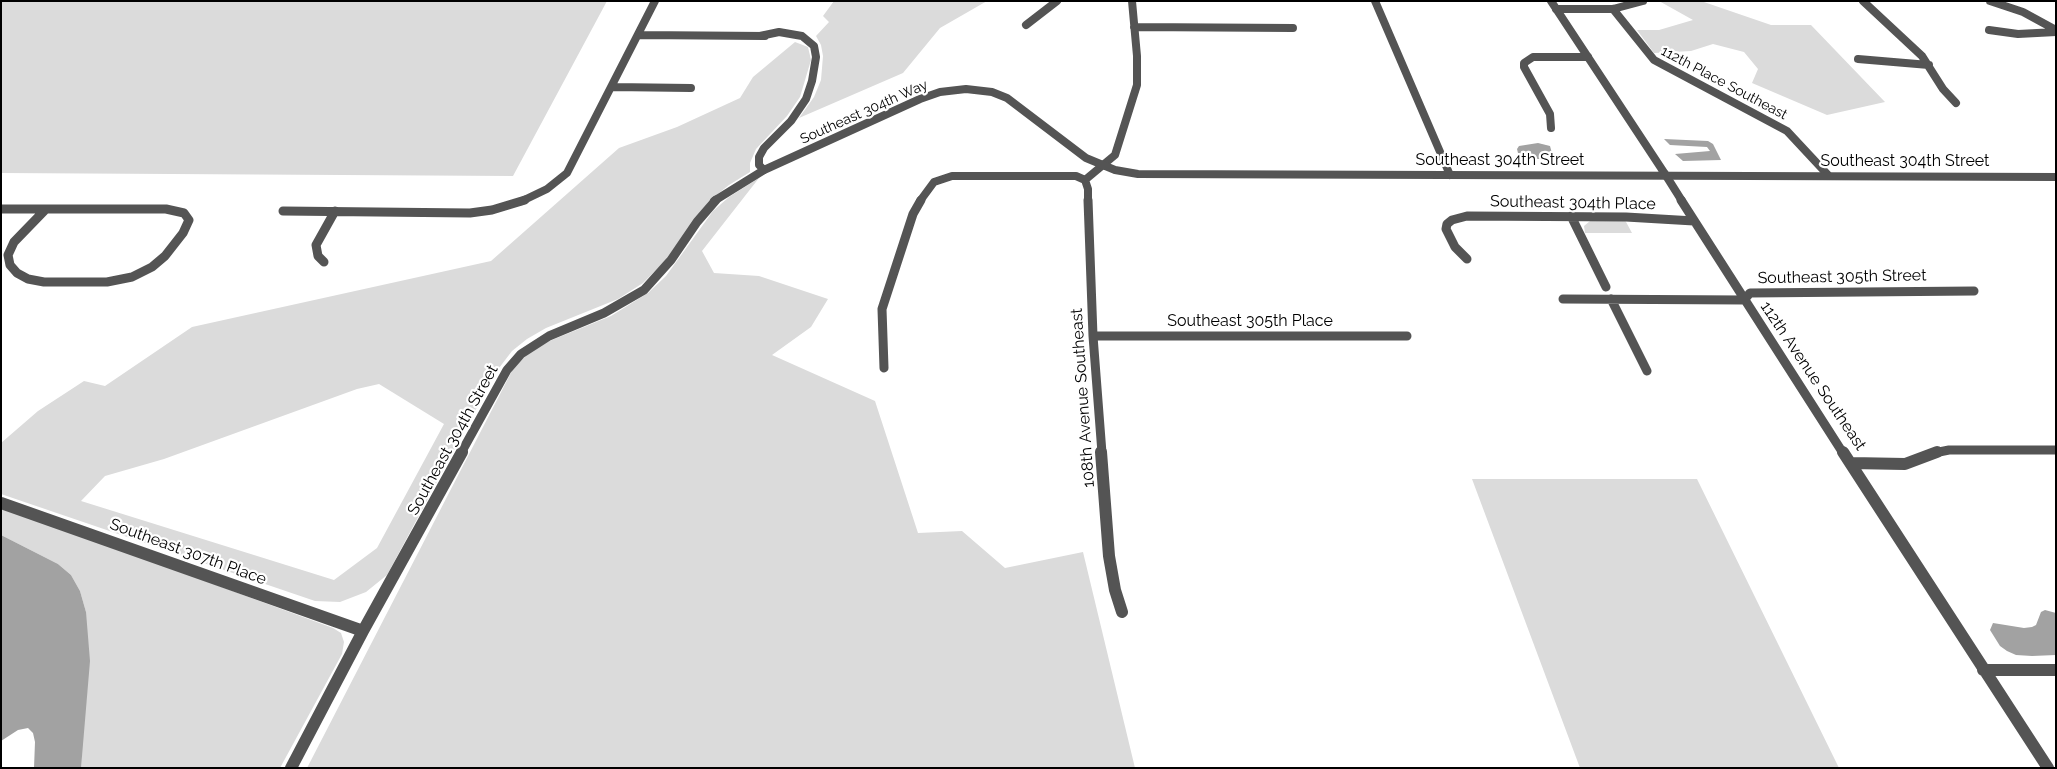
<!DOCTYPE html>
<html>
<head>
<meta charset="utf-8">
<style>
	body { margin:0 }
	#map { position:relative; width:2057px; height:769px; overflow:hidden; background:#fff; font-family:Raleway,sans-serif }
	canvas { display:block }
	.frame { position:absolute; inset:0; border:2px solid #000; pointer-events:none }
</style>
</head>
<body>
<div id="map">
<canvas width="2057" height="769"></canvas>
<div class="frame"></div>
</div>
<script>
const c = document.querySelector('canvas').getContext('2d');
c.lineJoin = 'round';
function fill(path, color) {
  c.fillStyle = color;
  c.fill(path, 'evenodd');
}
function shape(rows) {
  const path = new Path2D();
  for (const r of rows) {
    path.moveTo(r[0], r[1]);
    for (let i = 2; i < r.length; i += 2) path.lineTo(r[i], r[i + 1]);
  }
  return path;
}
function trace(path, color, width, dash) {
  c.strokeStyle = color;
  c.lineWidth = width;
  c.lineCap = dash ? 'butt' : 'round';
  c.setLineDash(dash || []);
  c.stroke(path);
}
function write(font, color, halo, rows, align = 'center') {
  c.font = font + ' Raleway,sans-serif';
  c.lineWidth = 4.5;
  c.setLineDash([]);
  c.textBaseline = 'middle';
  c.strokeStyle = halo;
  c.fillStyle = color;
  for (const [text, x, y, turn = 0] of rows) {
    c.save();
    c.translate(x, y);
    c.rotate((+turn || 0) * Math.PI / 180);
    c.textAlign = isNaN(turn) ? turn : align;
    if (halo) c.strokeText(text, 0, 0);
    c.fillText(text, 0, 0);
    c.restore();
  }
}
const green = shape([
	[1,1,607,1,513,176,1,173],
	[834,1,987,1,940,28,903,73,799,118,814,97,821,80,823,56,821,45,816,36,829,22,823,16],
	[1659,1,1701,1,1771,25,1811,25,1885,102,1827,115,1752,83,1758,69,1744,52,1713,44,1691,51,1654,53,1637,30,1659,30,1693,20],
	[795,42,808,47,811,60,800,97,787,116,756,149,750,163,750,172,729,185,709,201,664,262,643,283,618,299,546,328,527,339,512,351,496,372,387,575,366,592,340,602,315,601,1,494,1,443,38,411,84,381,105,386,192,327,491,261,619,148,677,127,740,98,753,77],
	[379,384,444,424,377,548,334,580,81,501,105,476,164,459,357,389],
	[759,178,702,251,714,273,759,276,828,299,811,327,772,355,875,401,918,533,962,531,1005,568,1083,552,1135,768,307,768,514,367,528,354,547,342,611,316,648,293,666,276,713,211,729,197],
	[1625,220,1632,233,1585,233,1584,226,1590,221],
	[1472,479,1697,479,1839,768,1580,768],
	[1,506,333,628,341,633,344,642,342,654,280,768,81,768,86,612,80,591,71,575,58,564,1,535]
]);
const water = shape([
	[1664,139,1708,141,1713,144,1721,160,1683,161,1675,154,1710,151,1707,147,1670,145],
	[1538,143,1550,146,1553,157,1549,159,1529,159,1518,153,1517,149,1519,146],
	[1,535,58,564,71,575,80,591,86,612,90,661,81,768,34,768,35,742,33,733,28,728,18,730,1,741],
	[2045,610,2056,613,2056,655,2032,656,2016,655,2007,651,2000,646,1990,630,1993,623,2024,628,2032,627,2036,625,2041,612]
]);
const minorFar2 = shape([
	[1375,1,1450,175],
	[1863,1,1922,56,1943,89,1956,103],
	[1990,1,2023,12,2056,30],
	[1556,9,1613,9,1643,1],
	[1613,9,1654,60,1787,131,1828,175],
	[1026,25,1057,1],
	[1134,27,1293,28],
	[1989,30,2018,34,2056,32],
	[638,35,765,36],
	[760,36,779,32,802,36,814,46,816,57,812,81,806,99,791,121,764,148,759,157,759,165,764,170],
	[1858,59,1929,65],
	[612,87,691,88],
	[1551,128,1550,114,1524,67,1524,63,1533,57,1588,57],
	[1665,174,1682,201],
	[1085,180,1088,189,1088,201],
	[1085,180,1115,155,1137,85,1137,56,1132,1],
	[522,201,547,189,567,173,655,1],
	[920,201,934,182,952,176,1076,176,1085,180]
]);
const minorFar1 = shape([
	[1088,200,1093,336,1102,453],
	[1681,200,1843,453],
	[1,209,166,209,184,213,189,220,183,233,165,256,152,267,132,277,107,282,44,282,28,279,17,273,10,265,8,255,14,242,45,210],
	[283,211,470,213,492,210,525,200],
	[1571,216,1606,287],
	[1467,259,1455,247,1446,229,1447,224,1452,220,1467,216,1626,217,1694,221],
	[324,262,318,256,316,245,335,211],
	[1563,299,1744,300,1750,293,1974,291],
	[1611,299,1647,371],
	[1093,336,1407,336],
	[884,368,882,309,913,214,921,200],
	[1934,453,1949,450,2056,450]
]);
const minor = shape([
	[1101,452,1109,556,1115,590,1122,612],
	[1843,452,2048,768],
	[1851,463,1905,464,1937,452],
	[1983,670,2056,670]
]);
const tertiaryFar2 = shape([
	[1551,1,1665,174],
	[714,201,764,170,920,99,940,92,966,89,992,92,1007,98,1086,158,1115,170,1138,174,2056,177]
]);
const tertiaryFar1 = shape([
	[461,453,507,370,521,354,549,336,604,313,644,290,671,260,697,222,716,200]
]);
const tertiary = shape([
	[1,503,363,631],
	[291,768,363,631,462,452]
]);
const farStreetnames = [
	["112th Place Southeast",1724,83,28],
	["Southeast 304th Way",864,112,-24]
];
const streetNames = [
	["Southeast 304th Street",1500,160],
	["Southeast 304th Street",1905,161],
	["Southeast 304th Place",1573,203,1],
	["Southeast 305th Street",1842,277,-1],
	["Southeast 305th Place",1250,321],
	["112th Avenue Southeast",1813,376,56],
	["108th Avenue Southeast",1083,398,-94],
	["Southeast 304th Street",453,440,-61],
	["Southeast 307th Place",188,552,20]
];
fill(green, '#dbdbdb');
fill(water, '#a2a2a2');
trace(minorFar2, '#545454', 8);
trace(minorFar1, '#545454', 9);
trace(minor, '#545454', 12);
trace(tertiaryFar2, '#545454', 8);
trace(tertiaryFar1, '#545454', 9);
trace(tertiary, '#545454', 12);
write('14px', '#000', '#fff', farStreetnames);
write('16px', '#000', '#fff', streetNames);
</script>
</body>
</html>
